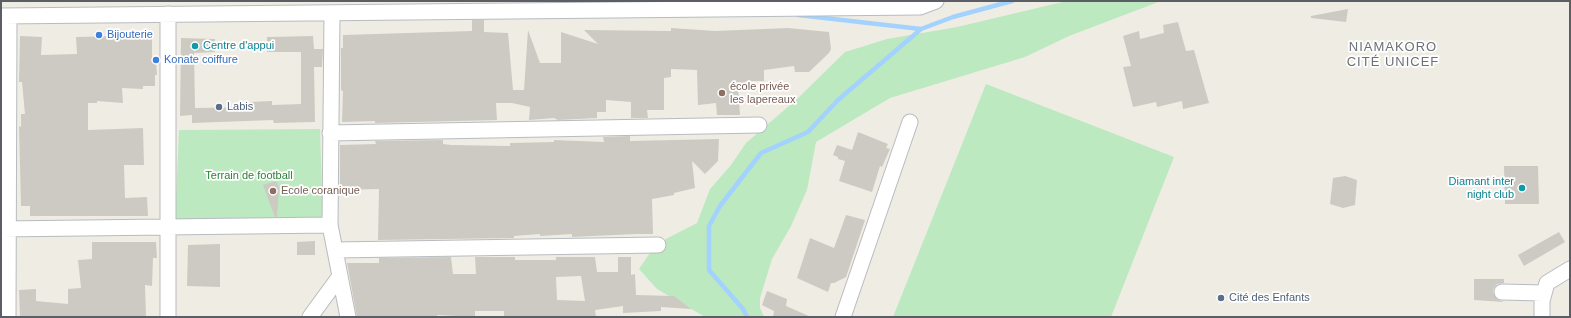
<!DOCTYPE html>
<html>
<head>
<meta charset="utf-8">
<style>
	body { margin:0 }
	#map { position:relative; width:1571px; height:318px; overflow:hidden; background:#efede3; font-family:Helvetica,sans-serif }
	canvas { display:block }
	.frame { position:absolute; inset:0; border:2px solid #5b5f65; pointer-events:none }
</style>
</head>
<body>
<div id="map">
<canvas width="1571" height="318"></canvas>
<div class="frame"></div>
</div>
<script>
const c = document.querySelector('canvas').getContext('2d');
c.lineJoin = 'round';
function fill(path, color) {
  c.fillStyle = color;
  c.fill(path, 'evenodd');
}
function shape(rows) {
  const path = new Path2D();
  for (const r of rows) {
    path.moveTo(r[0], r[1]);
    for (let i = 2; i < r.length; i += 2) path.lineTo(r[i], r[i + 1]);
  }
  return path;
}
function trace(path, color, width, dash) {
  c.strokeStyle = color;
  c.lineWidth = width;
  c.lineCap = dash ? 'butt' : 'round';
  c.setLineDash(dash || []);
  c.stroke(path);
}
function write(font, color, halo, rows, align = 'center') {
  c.font = font + ' Helvetica,sans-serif';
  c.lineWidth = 3.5;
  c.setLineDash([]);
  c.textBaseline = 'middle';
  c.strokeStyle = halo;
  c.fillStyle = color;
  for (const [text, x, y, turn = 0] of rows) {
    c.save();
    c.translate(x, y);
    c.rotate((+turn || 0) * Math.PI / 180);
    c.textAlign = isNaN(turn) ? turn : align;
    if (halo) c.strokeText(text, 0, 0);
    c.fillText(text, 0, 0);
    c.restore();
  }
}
const green = shape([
	[1067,1,1161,1,1069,36,1025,57,890,98,816,142,807,190,791,226,772,259,760,298,760,308,764,317,705,317,657,289,639,269,656,244,697,223,710,189,731,165,746,143,796,100,845,52,887,39,957,27],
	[986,84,1174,157,1111,317,893,317],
	[320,129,323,222,175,222,179,130]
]);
const stream = shape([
	[798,15,921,29],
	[747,317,743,309,709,270,709,226,720,206,761,153,808,132,838,100,921,29,953,17,1012,1]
]);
const building = shape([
	[1348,9,1346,22,1311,18,1311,16],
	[472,20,484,20,484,32,508,33,513,90,524,90,528,30,540,63,561,63,561,32,598,44,584,30,671,31,671,28,715,31,788,28,829,32,831,49,829,53,809,72,795,72,794,66,764,70,764,81,746,81,745,87,738,87,740,115,717,115,716,103,698,105,697,70,671,69,671,77,664,78,664,110,647,110,648,118,631,118,631,102,606,100,606,112,597,112,597,118,558,120,554,118,529,120,530,107,512,103,496,103,497,120,375,123,375,121,342,122,343,91,341,90,341,48,343,48,343,35,472,31],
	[1178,22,1186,51,1194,50,1209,103,1183,109,1182,101,1157,107,1156,102,1133,107,1123,67,1131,66,1123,36,1139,31,1140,39,1164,33,1163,25],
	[117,30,138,32,137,37,152,37,152,59,155,58,156,62,157,75,155,75,155,86,143,86,143,89,122,88,123,103,97,101,97,103,88,103,88,130,143,128,144,165,124,165,125,198,147,197,148,216,30,216,30,206,21,206,19,126,21,127,21,114,25,114,22,82,19,82,20,36,42,37,41,55,77,54,76,37,117,36],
	[313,36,314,49,323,49,322,67,314,67,315,122,274,123,273,120,192,123,192,115,180,116,181,38,215,39,215,52,194,53,195,108,250,107,250,102,272,101,272,105,301,104,301,52,267,52,267,37],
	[858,132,888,144,886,148,890,149,882,167,880,166,872,192,839,181,845,161,838,159,838,157,833,155,837,145,852,150],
	[630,136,630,141,719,139,718,161,705,174,692,161,695,188,674,193,674,195,652,199,653,234,636,234,572,237,572,234,540,236,540,234,514,236,514,238,378,240,379,189,340,190,340,145,376,144,375,141,443,140,443,144,451,145,510,146,510,143,554,142,554,140,604,142,603,137],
	[1504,166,1538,166,1539,204,1505,204],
	[1345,176,1357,180,1355,205,1343,208,1330,204,1333,178],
	[276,181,279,188,277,217,275,217,263,185],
	[846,215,865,220,846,277,834,283,831,283,828,292,797,278,810,238,834,248],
	[1559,232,1565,242,1524,266,1518,255],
	[315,241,315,255,297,255,297,242],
	[92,242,156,242,157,258,153,258,152,286,145,285,146,317,20,317,19,290,36,289,36,301,68,304,68,289,81,288,78,260,92,259],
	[220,244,220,287,187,286,188,245],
	[451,257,453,274,476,274,475,257,515,257,515,260,556,260,556,257,595,257,597,272,618,272,618,257,631,257,631,275,635,274,636,295,674,296,691,309,661,307,661,311,623,313,623,306,595,310,596,317,504,317,504,311,475,311,475,317,437,315,437,317,357,317,347,263,379,263,379,258],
	[581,276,585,301,557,300,556,277],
	[1474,279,1504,279,1504,283,1497,284,1494,288,1493,292,1497,299,1504,302,1474,300],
	[767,291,787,299,786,306,811,317,773,317,774,311,762,305]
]);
const street = shape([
	[332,13,330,225,348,317],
	[168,14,168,317],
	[1,16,920,7,936,1],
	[330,133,759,125],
	[1,229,330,225],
	[335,250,658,245],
	[1502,292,1544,293],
	[8,317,9,16],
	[310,317,340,276],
	[843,317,910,122],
	[1542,317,1542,301,1547,283,1570,269]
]);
const markers = [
	[99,35,4,"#3f7fe0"],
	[195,46,4,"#0f9aa8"],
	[156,60,4,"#3f7fe0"],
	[722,93,4,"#8d6e63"],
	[219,107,4,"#5c6f8a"],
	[1522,188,4,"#0f9aa8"],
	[273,191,4,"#8d6e63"],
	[1221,298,4,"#5c6f8a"]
];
const shopNames = [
	["Bijouterie",107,35],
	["Konate coiffure",164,60]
];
const cultureNames = [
	["Centre d'appui",203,46],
	["Diamant inter",1514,182,"right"],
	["night club",1514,195,"right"]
];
const educationNames = [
	["école privée",730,87],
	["les lapereaux",730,100],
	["Ecole coranique",281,191]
];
const serviceNames = [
	["Labis",227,107],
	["Cité des Enfants",1229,298]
];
const parkNames = [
	["Terrain de football",249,176]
];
const quarterNames = [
	["NIAMAKORO",1393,47],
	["CITÉ UNICEF",1393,62]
];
fill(green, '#bce9bf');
trace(stream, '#a3d2ff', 4.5);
fill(building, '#cccac2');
trace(street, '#b8bbc0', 17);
trace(street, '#fff', 15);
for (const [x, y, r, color] of markers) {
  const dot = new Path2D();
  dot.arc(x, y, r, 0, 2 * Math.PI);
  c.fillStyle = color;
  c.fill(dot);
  trace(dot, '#fff', 1.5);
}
write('11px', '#366cbe', '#fff', shopNames, 'left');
write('11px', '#0d838f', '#fff', cultureNames, 'left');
write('11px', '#785e54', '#fff', educationNames, 'left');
write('11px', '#4e5e75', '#fff', serviceNames, 'left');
write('11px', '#2b8334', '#fff', parkNames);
c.letterSpacing = '1px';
write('13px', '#6c7177', '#fff', quarterNames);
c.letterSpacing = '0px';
</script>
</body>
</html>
